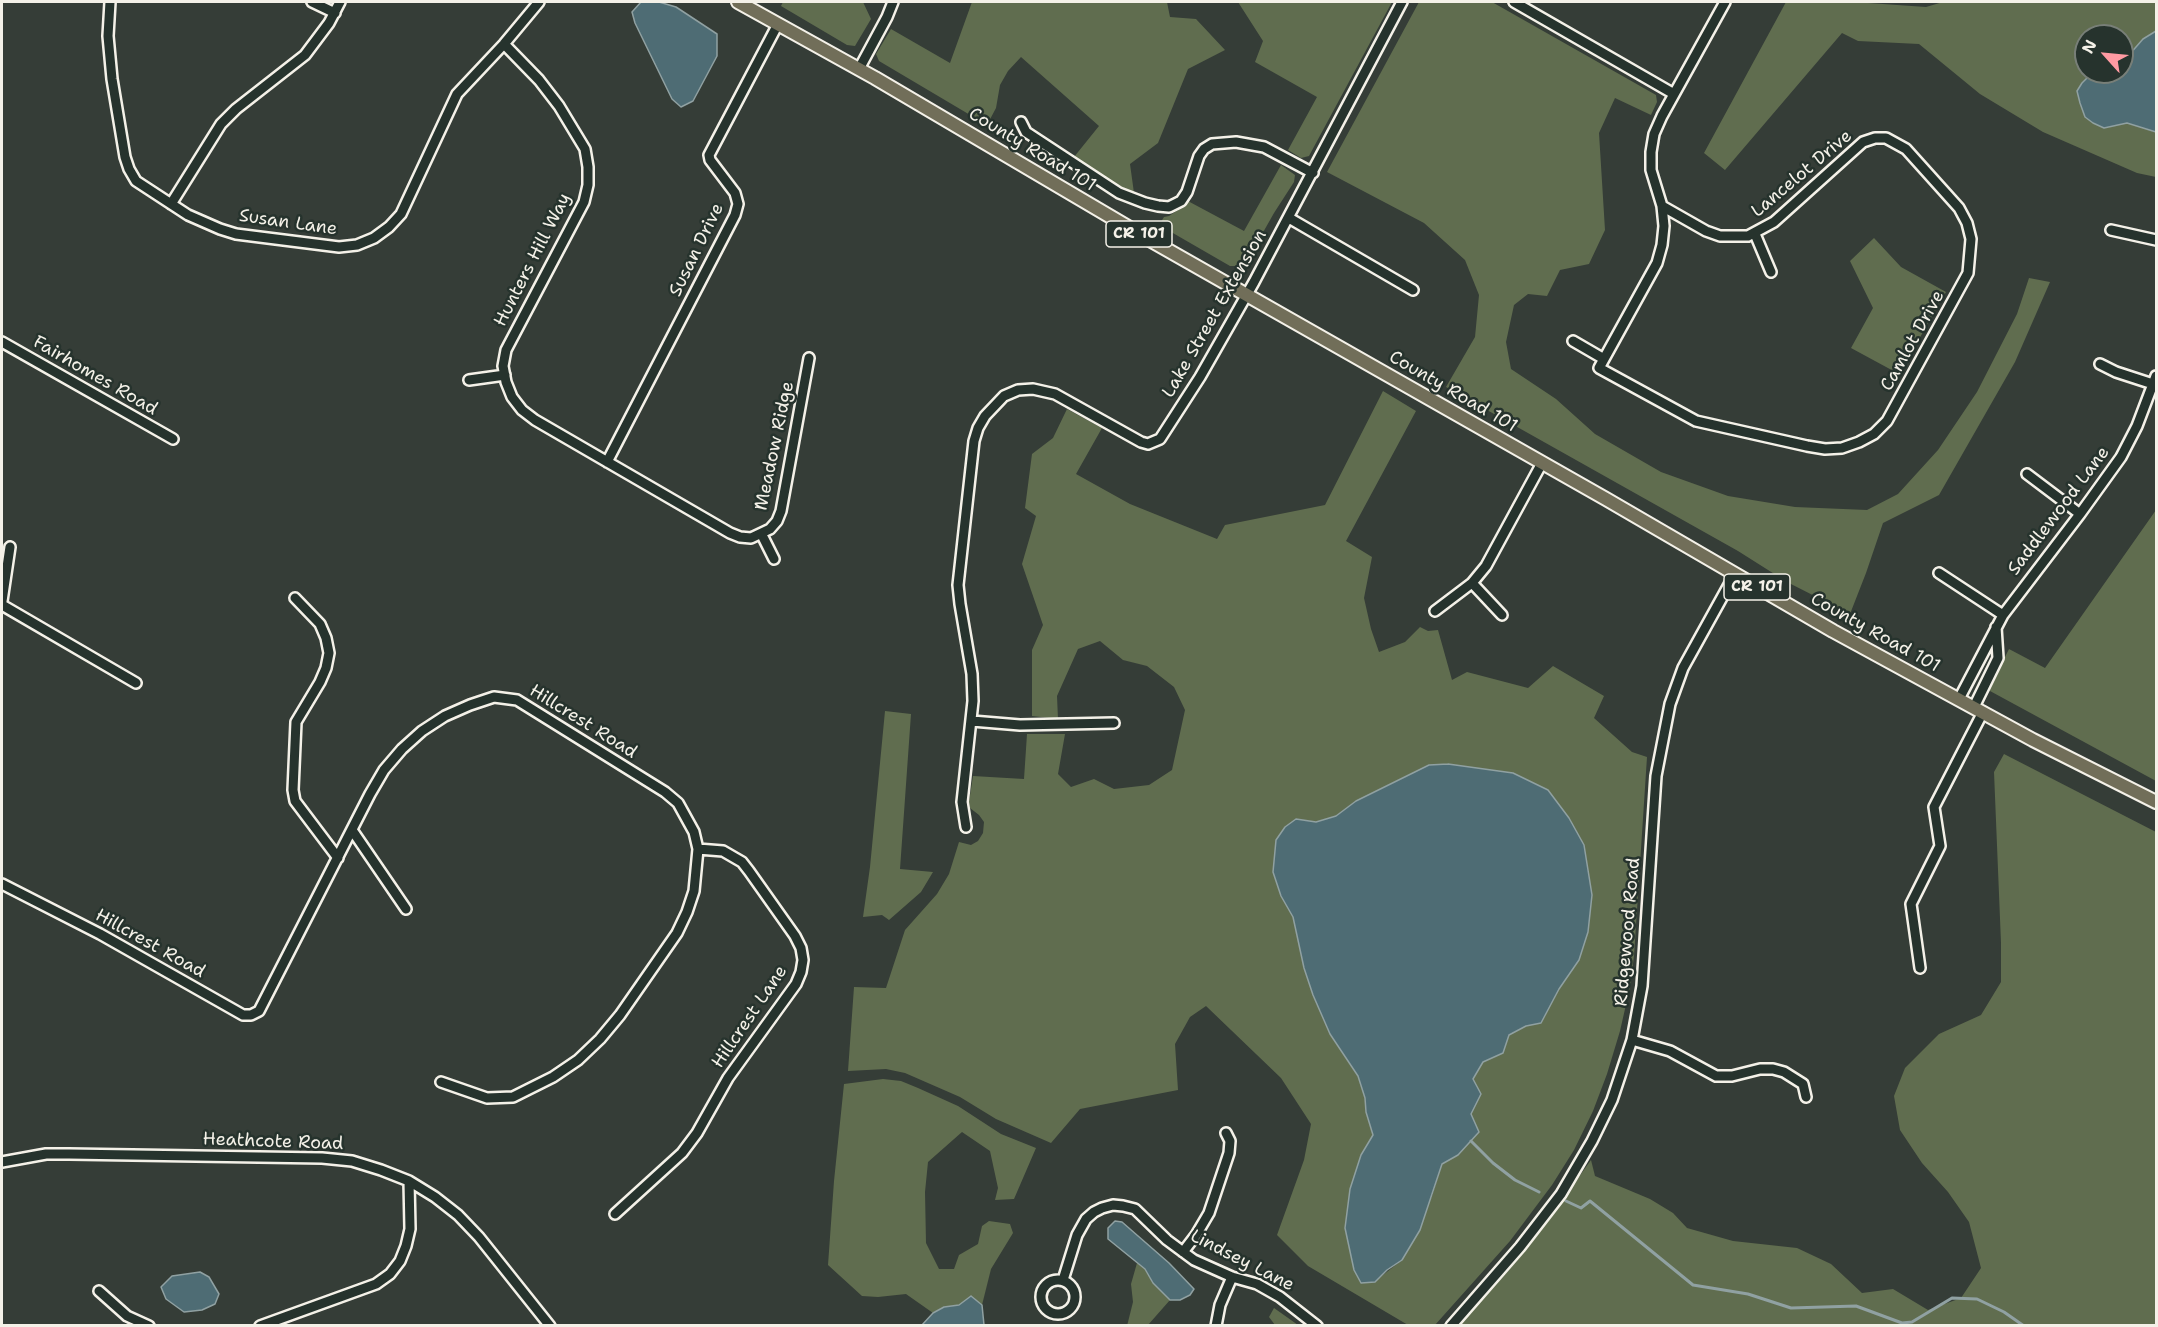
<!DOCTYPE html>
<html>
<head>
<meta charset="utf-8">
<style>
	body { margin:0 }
	#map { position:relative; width:2158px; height:1327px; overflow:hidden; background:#353d37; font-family:"Shantell Sans",sans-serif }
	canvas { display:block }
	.frame { position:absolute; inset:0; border:3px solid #f4f1e8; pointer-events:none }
	.north { position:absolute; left:2074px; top:24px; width:60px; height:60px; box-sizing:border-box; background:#26332d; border:2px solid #787f78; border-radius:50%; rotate:297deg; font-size:16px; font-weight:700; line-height:24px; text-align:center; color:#f4f1e8 }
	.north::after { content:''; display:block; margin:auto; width:21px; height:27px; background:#ff9aa2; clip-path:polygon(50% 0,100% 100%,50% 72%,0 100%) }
</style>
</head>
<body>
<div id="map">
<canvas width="2158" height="1327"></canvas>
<div class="frame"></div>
<div class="north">N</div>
</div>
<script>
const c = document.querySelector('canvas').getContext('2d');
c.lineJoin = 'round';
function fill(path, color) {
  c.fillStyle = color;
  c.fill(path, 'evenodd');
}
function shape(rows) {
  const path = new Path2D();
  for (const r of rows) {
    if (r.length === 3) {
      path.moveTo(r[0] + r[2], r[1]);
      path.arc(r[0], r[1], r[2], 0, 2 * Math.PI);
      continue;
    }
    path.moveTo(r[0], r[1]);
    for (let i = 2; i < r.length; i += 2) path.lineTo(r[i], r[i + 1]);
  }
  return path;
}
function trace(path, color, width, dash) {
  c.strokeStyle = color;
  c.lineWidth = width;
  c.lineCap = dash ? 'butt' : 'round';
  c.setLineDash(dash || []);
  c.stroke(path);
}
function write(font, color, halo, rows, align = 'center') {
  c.font = font + ' "Shantell Sans",sans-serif';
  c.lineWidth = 5;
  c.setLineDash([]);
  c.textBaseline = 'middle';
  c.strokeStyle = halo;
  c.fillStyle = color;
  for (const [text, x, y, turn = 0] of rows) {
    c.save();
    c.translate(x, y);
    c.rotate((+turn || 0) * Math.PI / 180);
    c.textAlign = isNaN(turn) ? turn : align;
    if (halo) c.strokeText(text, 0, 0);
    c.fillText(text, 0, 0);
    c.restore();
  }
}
const green = shape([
	[783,2,863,2,871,19,855,46,847,45,781,6],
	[972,2,1167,2,1170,17,1196,19,1225,50,1188,69,1158,143,1130,164,1134,193,1119,187,1074,157,1099,126,1021,57,1008,71,1000,85,996,108,987,125,879,61,876,54,891,29,950,63],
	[1238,2,1392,2,1309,156,1301,158,1288,150,1317,97,1255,62,1263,41],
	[1419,2,1492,2,1656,95,1657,102,1651,115,1615,98,1599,133,1605,230,1589,264,1560,270,1547,296,1528,294,1514,305,1506,342,1511,369,1556,399,1595,434,1661,472,1728,496,1795,507,1867,510,1898,494,1938,450,1977,392,2017,314,2029,278,2050,282,2015,362,1939,495,1883,523,1866,573,1850,614,1787,582,1738,551,1446,387,1475,337,1479,295,1465,260,1424,223,1327,172],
	[1786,2,1854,2,1926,7,1943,2,2156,2,2156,31,2143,39,2122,63,2122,36,2086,36,2086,72,2102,72,2090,75,2077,91,2085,117,2104,128,2127,123,2156,132,2156,177,2137,173,2043,132,1980,94,1919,44,1858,41,1842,33,1725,170,1704,153],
	[1281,165,1295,175,1294,182,1274,213,1244,266,1230,266,1159,225,1164,217,1169,216,1178,210,1186,200,1244,231],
	[1874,238,1901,267,1946,292,1899,374,1851,348,1873,308,1850,261],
	[1383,391,1416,411,1346,541,1372,557,1364,598,1371,629,1379,652,1405,642,1420,627,1428,631,1438,630,1452,680,1467,672,1528,688,1553,666,1604,696,1594,718,1632,752,1647,757,1634,956,1630,987,1620,1031,1607,1074,1593,1111,1574,1150,1552,1185,1510,1241,1435,1325,1408,1325,1308,1266,1277,1235,1304,1160,1311,1124,1281,1078,1206,1006,1190,1017,1175,1044,1178,1090,1080,1109,1051,1143,996,1119,960,1097,905,1073,886,1069,848,1071,854,987,886,988,905,930,937,894,949,874,959,842,971,845,978,841,983,833,984,822,979,815,970,808,969,802,973,776,1024,779,1027,734,1065,734,1058,774,1071,787,1094,779,1114,789,1149,785,1172,770,1185,710,1174,687,1147,666,1123,660,1100,641,1078,649,1057,696,1058,719,1032,716,1032,650,1043,625,1022,564,1036,516,1025,508,1032,454,1053,438,1067,409,1102,428,1076,474,1130,504,1217,539,1225,525,1325,505],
	[1429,765,1579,960,1559,989,1541,1023,1526,1025,1509,1035,1503,1053,1482,1062,1472,1079,1471,1114,1458,1155,1442,1164,1432,1196,1402,1260,1374,1282,1354,1270,1345,1228,1361,1155,1373,1135,1366,1112,1365,1098,1358,1076,1330,1034,1304,968,1293,916,1296,819,1316,822,1336,816,1356,801],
	[2156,510,2156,781,1990,691,1990,687,2009,649,2045,668],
	[885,711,911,714,900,869,933,872,921,892,889,920,882,915,863,917,870,867],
	[2004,754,2156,832,2156,1325,1459,1325,1528,1248,1591,1160,1595,1176,1650,1199,1673,1213,1687,1228,1733,1241,1797,1248,1831,1264,1862,1293,1893,1289,1928,1310,1961,1298,1981,1268,1969,1222,1948,1192,1922,1163,1900,1130,1894,1096,1905,1068,1939,1034,1981,1015,2001,982,2001,943,1994,772],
	[883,1079,901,1081,918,1088,958,1106,1001,1134,1036,1148,1014,1199,995,1200,998,1188,990,1151,962,1132,928,1162,925,1192,926,1243,939,1269,954,1269,959,1255,978,1244,982,1226,989,1221,1010,1224,1013,1233,991,1269,982,1305,971,1297,959,1305,944,1307,933,1313,906,1294,878,1297,862,1296,828,1265,834,1181,844,1084],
	[1137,1263,1145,1269,1153,1283,1170,1300,1148,1325,1127,1326,1133,1302,1131,1284],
	[1274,1308,1298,1325,1275,1325,1269,1317]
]);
const water = shape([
	[641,2,659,2,676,7,717,34,717,56,693,101,681,107,672,99,635,23,632,12,641,2],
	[2156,31,2156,132,2127,123,2104,128,2093,123,2085,117,2080,103,2077,91,2082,83,2090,75,2102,72,2122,72,2122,63,2143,39,2156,31],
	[1448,764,1513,773,1548,790,1569,818,1584,845,1592,895,1588,932,1579,960,1559,989,1541,1023,1526,1026,1509,1035,1503,1053,1483,1062,1473,1079,1481,1094,1471,1114,1479,1132,1458,1155,1442,1164,1420,1230,1402,1260,1387,1270,1375,1282,1361,1283,1354,1270,1345,1228,1350,1189,1361,1155,1373,1135,1366,1112,1365,1098,1358,1076,1330,1034,1313,995,1304,968,1293,917,1281,896,1273,872,1276,840,1285,827,1296,819,1316,822,1336,816,1356,801,1429,765,1448,764],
	[1115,1221,1122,1222,1169,1263,1194,1289,1190,1295,1180,1300,1170,1300,1153,1283,1145,1269,1108,1239,1108,1228,1115,1221],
	[200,1272,209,1277,219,1294,215,1304,202,1310,184,1312,166,1299,161,1287,172,1276,200,1272],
	[971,1296,982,1305,984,1325,922,1325,933,1313,944,1307,959,1305,971,1296]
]);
const stream = shape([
	[1471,1141,1493,1163,1515,1180,1539,1192],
	[1566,1201,1581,1208,1590,1201,1693,1285,1748,1294,1791,1308,1856,1306,1902,1323,1912,1322,1952,1298,1977,1299,2004,1312,2024,1326]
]);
const minor = shape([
	[110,2,108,36,112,79,125,157,129,169,136,181,188,215,220,229,236,234,339,247,357,245,374,238,389,227,401,214,457,94,504,44,539,2],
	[312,2,335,13],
	[1514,2,1674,94],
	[504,44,539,80,559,106,585,149,588,167,588,185,584,202,506,350,503,366,506,382,512,397,522,410,535,420,730,533,740,537,751,538,770,529,777,521,781,511,809,358],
	[859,69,887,17,893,2],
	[1021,122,1026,132,1119,193,1145,203,1158,206,1169,207,1181,201,1187,192,1199,156,1204,149,1212,144,1236,142,1264,147,1313,173],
	[171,204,221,124,236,109,305,55,329,23,340,2],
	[1662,206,1706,231,1720,236,1748,236,1774,222,1863,142,1875,138,1886,138,1906,149,1959,208,1967,223,1971,239,1968,273,1887,421,1874,434,1859,442,1842,448,1825,449,1807,446,1696,421,1599,368,1657,263,1662,245,1664,226,1662,206,1651,170,1651,152,1654,134,1662,116,1725,2],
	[1289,218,1413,290],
	[2111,230,2156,240],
	[1755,234,1771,272],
	[1573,341,1604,359],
	[2,342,173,439],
	[2100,364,2116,372,2156,385],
	[469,380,505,375],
	[607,462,735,215,738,204,735,193,710,160,709,155,778,24],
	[2027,474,2080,514],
	[762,535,774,559],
	[1939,573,2003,615],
	[1472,583,1502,615],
	[295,598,320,624,326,638,329,653,326,668,320,682,296,722,293,790,295,801,338,858],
	[2,601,10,547],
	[2,605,136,683],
	[1435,611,1472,583,1486,566,1542,463],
	[1959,699,2003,615,2080,514,2121,457,2137,426,2156,376],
	[1974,707,1998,658,1996,627],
	[972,721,1020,725,1114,723],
	[966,827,962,802,973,701,972,674,960,604,958,585,974,441,978,428,985,416,1004,396,1018,390,1033,389,1055,394,1141,442,1148,444,1160,439,1200,377,1254,282,1402,2],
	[352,830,406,909],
	[2,884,100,934,243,1015,251,1015,259,1011,370,794,384,770,402,749,422,731,445,716,470,705,494,697,517,700,665,792,678,803,694,832,698,849,694,891,687,912,677,933,620,1015,600,1039,578,1060,553,1077,513,1097,487,1098,441,1082],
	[1920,968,1911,904,1940,846,1934,807,1983,712],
	[1632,1040,1670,1051,1716,1076,1732,1076,1760,1069,1773,1069,1784,1072,1803,1084,1806,1097],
	[2,1162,46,1154,69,1154,322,1158,352,1161,381,1170,409,1181,435,1197,458,1215,479,1237,550,1326],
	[615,1214,682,1153,697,1133,728,1078,796,984,801,972,803,960,801,948,795,936,749,871,742,862,723,851,698,849],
	[1183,1252,1196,1235,1209,1213,1229,1153,1230,1141,1226,1133],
	[1058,1297,17],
	[1063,1280,1077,1235,1086,1219,1094,1212,1102,1208,1113,1205,1123,1206,1135,1209,1167,1240,1194,1260,1232,1277,1257,1284,1280,1297,1317,1326],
	[99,1291,127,1316,149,1326],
	[260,1326,376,1284,390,1274,400,1261,406,1246,410,1229,409,1181],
	[1216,1326,1220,1305,1232,1277],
	[1451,1326,1520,1247,1561,1194,1592,1141,1612,1100,1632,1040,1642,986,1656,776,1670,704,1683,668,1735,574]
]);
const major = shape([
	[738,2,875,78,1150,240,1606,499,1833,631,2033,740,2156,802]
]);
const shields = [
	[1139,234,66],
	[1757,587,66]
];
const shieldNames = [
	["CR 101",1139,234],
	["CR 101",1757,587]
];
const streetNames = [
	["County Road 101",1032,150,31],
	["Lancelot Drive",1802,174,-40],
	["Susan Lane",288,223,8],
	["Susan Drive",697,250,-64],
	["Hunters Hill Way",533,260,-63],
	["Lake Street Extension",1215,314,-60],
	["Camlot Drive",1913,341,-61],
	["Fairhomes Road",95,376,30],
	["County Road 101",1453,392,30],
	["Meadow Ridge",775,446,-78],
	["Saddlewood Lane",2059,511,-53],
	["County Road 101",1875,633,29],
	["Hillcrest Road",583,722,32],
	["Ridgewood Road",1628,932,-85],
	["Hillcrest Road",150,944,29],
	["Hillcrest Lane",750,1017,-56],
	["Heathcote Road",273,1142,2],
	["Lindsey Lane",1242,1261,27]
];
fill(green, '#606d4f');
fill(water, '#4e6c74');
trace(water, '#90a1a2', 1.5);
trace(stream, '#90a1a2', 3);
trace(minor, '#f4f1e8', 14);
trace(major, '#f4f1e8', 16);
trace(minor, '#26332d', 9);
trace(major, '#716e59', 12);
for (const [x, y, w] of shields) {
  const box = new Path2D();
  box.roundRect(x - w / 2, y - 13, w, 26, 4.5);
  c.fillStyle = '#26332d';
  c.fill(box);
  trace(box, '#f4f1e8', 1.5);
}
write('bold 16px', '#f4f1e8', null, shieldNames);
write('18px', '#f4f1e8', '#26332d', streetNames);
</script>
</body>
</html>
